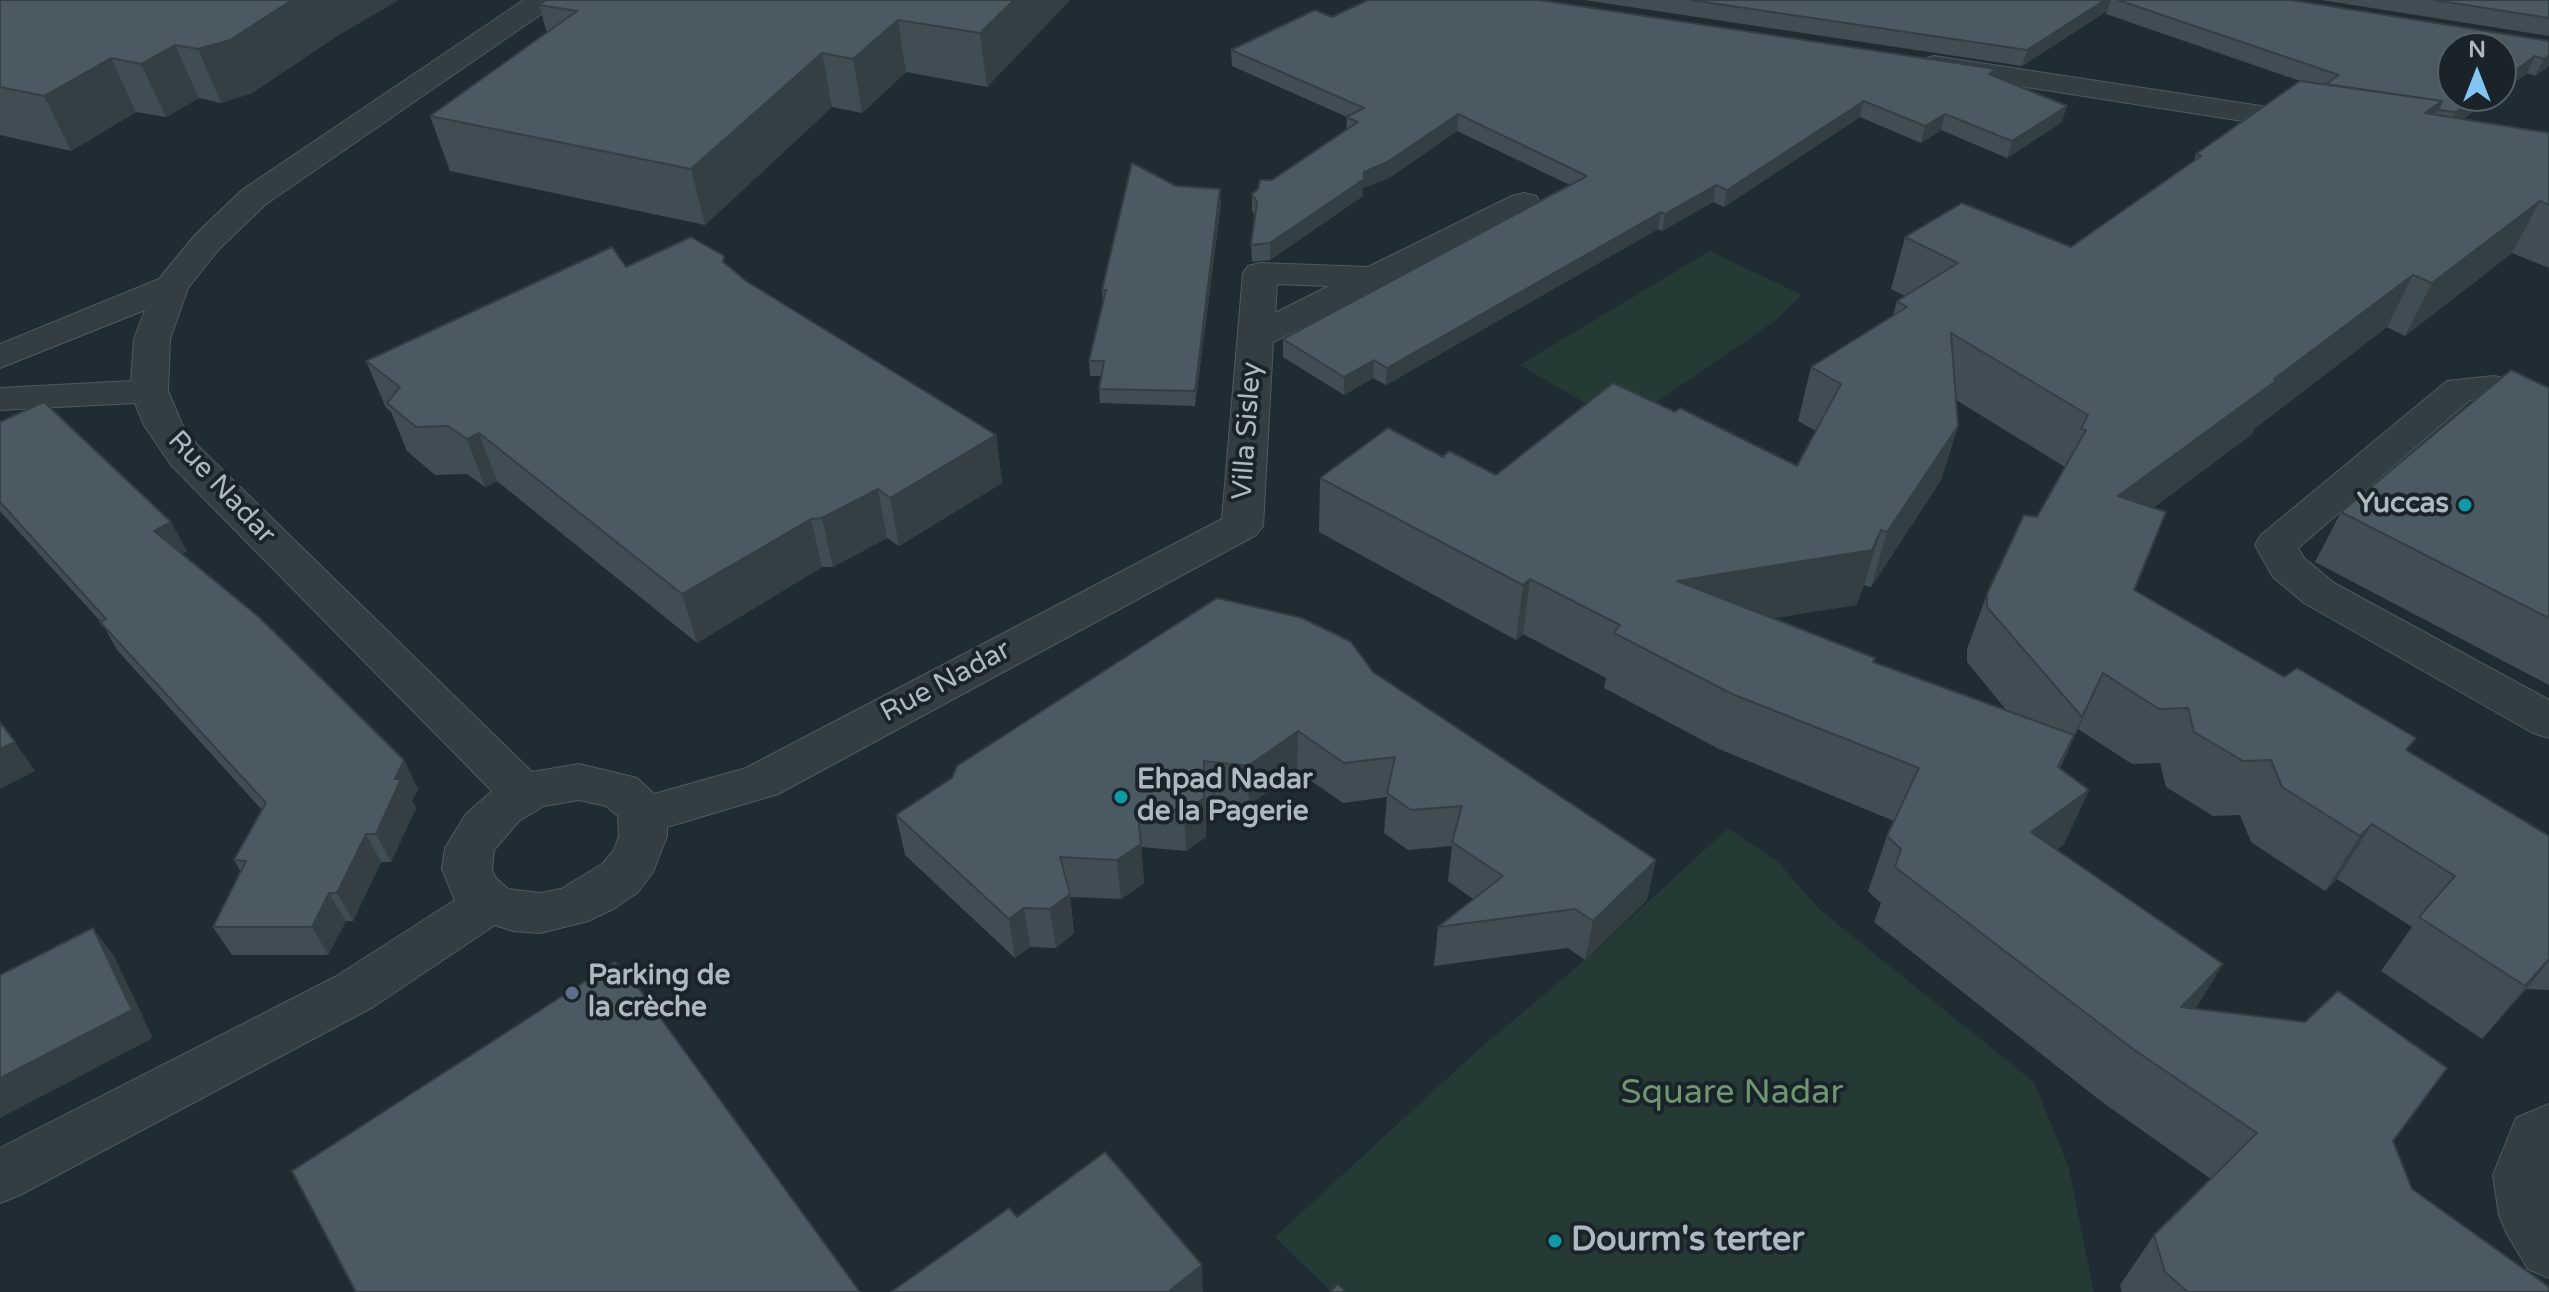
<!DOCTYPE html>
<html>
<head>
<meta charset="utf-8">
<style>
	body { margin:0 }
	#map { position:relative; width:2549px; height:1292px; overflow:hidden; background:#202c34; font-family:"Varela Round",sans-serif }
	canvas { display:block }
	.north { position:absolute; left:2437px; top:32px; width:80px; height:80px; box-sizing:border-box; background:#192329; border:2px solid #545f66; border-radius:50%; rotate:0deg; font-size:22px; font-weight:700; line-height:32px; text-align:center; color:#adb9c2 }
	.north::after { content:''; display:block; margin:auto; width:28px; height:36px; background:#84c4f0; clip-path:polygon(50% 0,100% 100%,50% 72%,0 100%) }
</style>
</head>
<body>
<div id="map">
<canvas width="2549" height="1292"></canvas>
<div class="north">N</div>
</div>
<script>
const c = document.querySelector('canvas').getContext('2d');
c.lineJoin = 'round';
function fill(path, color) {
  c.fillStyle = color;
  c.fill(path, 'evenodd');
}
function shape(rows) {
  const path = new Path2D();
  for (const r of rows) {
    path.moveTo(r[0], r[1]);
    for (let i = 2; i < r.length; i += 2) path.lineTo(r[i], r[i + 1]);
  }
  return path;
}
function trace(path, color, width, dash) {
  c.strokeStyle = color;
  c.lineWidth = width;
  c.lineCap = dash ? 'butt' : 'round';
  c.setLineDash(dash || []);
  c.stroke(path);
}
function write(font, color, halo, rows, align = 'center') {
  c.font = font + ' "Varela Round",sans-serif';
  c.lineWidth = 8;
  c.setLineDash([]);
  c.textBaseline = 'middle';
  c.strokeStyle = halo;
  c.fillStyle = color;
  for (const [text, x, y, turn = 0] of rows) {
    c.save();
    c.translate(x, y);
    c.rotate((+turn || 0) * Math.PI / 180);
    c.textAlign = isNaN(turn) ? turn : align;
    if (halo) c.strokeText(text, 0, 0);
    c.fillText(text, 0, 0);
    c.restore();
  }
}
const green = shape([
	[1710,251,1802,295,1775,321,1623,425,1520,365],
	[1728,828,1777,861,1820,910,2034,1082,2069,1168,2094,1292,1331,1292,1275,1237,1478,1050,1585,960]
]);
const minor = shape([
	[524,0,557,0,553,6,266,204,219,249,188,288,170,339,168,391,182,424,199,447,532,772,579,764,637,778,654,794,746,768,1222,519,1243,273,1248,266,1260,263,1368,267,1512,196,1524,193,1536,196,1540,203,1536,210,1273,342,1263,526,1256,535,778,794,667,827,667,836,653,872,638,892,615,908,588,921,540,933,513,931,495,925,373,1007,20,1195,0,1203,0,1148,335,977,455,900,442,869,445,848,466,814,492,791,171,465,144,425,135,403,0,410,0,388,131,381,134,339,145,310,0,368,0,344,159,279,195,235,242,190,524,0],
	[1277,284,1329,286,1275,313,1277,284],
	[579,800,606,806,618,816,619,836,614,850,602,864,561,889,540,893,508,889,495,877,492,869,494,850,519,821,544,806,579,800],
	[1934,56,2313,114,2324,116,2328,123,2324,130,2313,132,1924,71,1919,65,1924,59,1934,56],
	[2494,376,2549,389,2549,411,2494,398,2470,400,2298,548,2304,558,2334,583,2549,700,2549,738,2533,733,2304,603,2273,577,2255,545,2261,535,2447,381,2494,376],
	[2549,1104,2549,1278,2528,1269,2507,1234,2499,1215,2493,1175,2516,1118,2549,1104]
]);
const wall = shape([
	[0,0,334,38,252,93,221,103,199,98,166,117,136,112,71,151,0,135],
	[1070,0,987,87,906,72,862,113,832,107,705,225,450,171,430,116,547,33,539,5],
	[1584,0,2291,0,2549,41,2549,66,2535,76,2527,73,2501,92,2501,48,2495,96,2463,119,2549,133,2549,268,2512,253,2405,336,2387,327,2254,429,2252,434,2153,508,2134,590,2549,836,2549,990,2526,989,2482,1039,2381,971,2412,927,2337,879,2325,891,2251,842,2240,815,2213,816,2166,787,2160,763,2132,764,2078,729,2060,768,2089,790,2064,844,2056,850,2196,1009,2393,1141,2412,1189,2549,1292,2122,1292,2120,1285,2154,1235,2211,1179,2102,1102,1874,922,1881,903,1868,891,1887,836,1894,821,1719,749,1604,688,1606,678,1523,634,1516,640,1319,532,1320,478,1443,457,1496,475,1797,466,1816,431,1798,421,1811,367,1893,315,1897,301,1905,296,1891,289,1905,237,2071,247,2194,160,2196,154,2300,81,2106,14,2107,11,2022,66],
	[1956,400,2065,467,2037,517,1987,594,1967,649,1967,662,2007,711,1874,662,1773,618,1856,605,1864,585,1871,587,1941,480,1958,426],
	[2321,0,2549,0,2549,36],
	[1332,17,1994,76,2062,122,2007,158,1941,130,1921,143,1860,117,1724,207,1713,202,1662,231,1658,229,1386,385,1373,378,1344,395,1283,357,1283,339,1570,185,1457,131,1389,178,1363,188,1363,196,1270,260,1252,262,1251,245,1255,216,1252,211,1252,194,1346,130,1347,117,1232,66,1231,50],
	[1176,186,1221,203,1195,406,1100,403,1099,389,1101,376,1090,376,1089,361,1103,303,1102,290],
	[725,264,746,281,996,435,1002,483,899,546,887,538,833,567,822,567,697,643,497,481,485,487,467,474,435,475,407,451,391,412,386,408,366,361,626,267],
	[2549,388,2549,685,2315,562,2341,512],
	[0,422,187,551,181,553,418,789,412,801,416,808,391,862,381,862,353,921,346,921,328,955,232,955,213,927,241,872,234,860,262,810,118,651,101,622,0,511],
	[1373,672,1647,900,1585,960,1568,948,1434,966,1438,927,1473,899,1448,881,1452,846,1408,850,1384,833,1387,797,1343,803,1297,771,1249,805,1206,800,1206,837,1186,851,1141,847,1144,883,1121,899,1070,897,1074,933,1056,948,1030,947,1015,958,905,855,896,815]
]);
const shadedWall = shape([
	[292,0,399,0,334,38,252,93,221,103,198,49],
	[1014,0,1070,0,987,87,980,33],
	[2105,0,2111,0,2107,11,2022,66,2027,50],
	[898,20,906,72,862,113,853,59],
	[175,45,199,98,166,117,141,64],
	[822,53,832,107,705,225,691,169],
	[2549,55,2549,66,2535,76,2544,59],
	[2535,56,2527,73,2501,92,2501,81],
	[111,58,136,112,71,151,44,96],
	[2479,96,2495,96,2448,130,2456,112],
	[1864,101,1860,117,1724,207,1727,190],
	[2442,101,2418,151,2425,113],
	[2067,106,2062,122,2007,158,2012,141],
	[1458,114,1457,131,1389,178,1363,188,1363,196,1270,260,1270,243,1364,172],
	[1945,114,1941,130,1921,143,1925,126],
	[1716,185,1713,202,1662,231,1665,214],
	[1220,189,1221,203,1195,406,1195,391],
	[2540,201,2512,253,2405,336,2432,283],
	[1661,212,1658,229,1386,385,1387,368],
	[2413,275,2387,327,2254,429,2252,434,2095,551,2118,496],
	[1374,360,1373,378,1344,395,1344,377],
	[1958,426,1941,480,1871,587,1887,532],
	[479,433,497,481,485,487,467,439],
	[996,435,1002,483,899,546,890,498],
	[878,489,887,538,833,567,822,518],
	[811,519,822,567,697,643,682,594],
	[171,522,187,551,169,559,154,531],
	[1881,530,1864,585,1856,605,1666,636,1677,581],
	[1530,579,1523,634,1516,640,1523,585],
	[2103,673,2078,729,2058,772,2082,717],
	[1298,731,1297,771,1249,805,1248,766],
	[15,742,35,771,0,789,0,749],
	[404,760,418,789,412,801,416,808,391,862,376,834,395,779],
	[1204,761,1206,837,1186,851,1184,811],
	[2089,790,2064,844,2006,887,2031,832],
	[2372,824,2337,879,2325,891,2360,836],
	[366,834,381,862,353,921,337,893],
	[1141,844,1144,883,1121,899,1117,860],
	[1656,860,1647,900,1585,960,1593,921],
	[329,893,346,921,328,955,312,927],
	[1070,894,1074,933,1056,948,1050,909],
	[1024,908,1030,947,1015,958,1009,919],
	[93,928,114,956,153,1038,0,1118,0,1078],
	[2549,959,2549,961,2526,989,2482,1039],
	[2223,964,2190,1018,2181,1007],
	[1202,1265,1203,1292,1168,1292]
]);
const building = shape([
	[0,0,292,0,230,40,198,49,175,45,141,64,111,58,44,96,0,87,0,0],
	[546,0,1014,0,980,33,898,20,853,59,822,53,691,169,430,116,577,11,539,5,546,0],
	[1368,0,1539,0,1996,69,1989,74,2067,106,2012,141,1945,114,1925,126,1864,101,1727,190,1716,185,1665,214,1661,212,1387,368,1374,360,1344,377,1283,339,1587,176,1458,114,1389,161,1364,172,1364,179,1270,243,1251,245,1257,202,1252,194,1258,189,1260,180,1272,180,1358,122,1346,117,1364,108,1231,50,1315,10,1332,17,1368,0],
	[1691,0,2105,0,2027,50,1691,0],
	[2118,0,2291,0,2549,41,2549,55,2544,59,2535,56,2501,81,2501,48,2453,48,2453,96,2479,96,2456,112,2438,110,2442,101,2326,84,2339,75,2118,0],
	[2434,0,2549,0,2549,18,2434,0],
	[2300,81,2442,101,2425,113,2549,133,2549,205,2540,201,2432,283,2413,275,2274,379,2277,380,2118,496,2166,512,2134,590,2284,677,2297,668,2416,738,2406,750,2549,836,2549,959,2525,986,2419,917,2455,876,2372,824,2360,836,2282,787,2271,760,2243,761,2194,732,2188,708,2159,709,2103,673,2082,717,1987,607,1987,594,2024,515,2037,517,2086,430,2081,429,2088,415,1951,333,1958,426,1887,532,1881,530,1872,550,1677,581,1875,658,1873,662,2074,735,2058,767,2089,790,2031,832,2223,964,2181,1007,2305,1022,2338,991,2447,1068,2393,1141,2412,1189,2549,1287,2549,1292,2188,1292,2165,1272,2154,1235,2257,1133,2133,1049,1895,867,1901,849,1887,836,1919,768,1732,694,1614,633,1620,625,1530,579,1523,585,1320,478,1388,428,1443,457,1449,451,1496,475,1613,383,1675,412,1680,408,1797,466,1841,384,1811,367,1907,307,1897,301,1958,263,1905,237,1962,203,2071,247,2201,156,2196,154,2300,81],
	[1132,163,1176,186,1220,189,1195,391,1099,389,1104,361,1089,361,1106,290,1102,290,1132,163],
	[691,237,724,256,723,262,746,281,996,435,890,498,878,489,822,518,811,519,682,594,479,433,467,439,448,426,416,427,387,403,400,387,366,361,612,247,626,267,691,237],
	[2511,370,2549,388,2549,618,2341,512,2511,370],
	[44,402,171,522,154,531,260,618,404,760,395,779,401,779,376,834,366,834,337,893,329,893,312,927,213,927,246,861,234,860,266,803,100,622,106,619,0,502,0,422,44,402],
	[1217,598,1302,618,1351,642,1373,672,1656,860,1593,921,1575,909,1438,927,1503,876,1452,842,1462,806,1411,810,1387,793,1395,757,1344,763,1298,731,1248,766,1204,761,1204,798,1184,811,1137,807,1141,844,1117,860,1060,857,1070,894,1050,909,1024,908,1009,919,896,815,952,778,957,766,1217,598],
	[0,722,15,742,0,749,0,722],
	[93,928,132,1010,0,1078,0,975,93,928],
	[615,962,640,990,860,1292,356,1292,292,1171,615,962],
	[1105,1152,1202,1265,1168,1292,891,1292,1009,1208,1017,1217,1105,1152],
	[1338,1284,1346,1292,1330,1292,1338,1284]
]);
const markers = [
	[2465,505,8,"#0f9aa8"],
	[1121,797,8,"#0f9aa8"],
	[572,993,8,"#5c6f8a"],
	[1555,1241,8,"#0f9aa8"]
];
const streetNames = [
	["Villa Sisley",1248,431,-86],
	["Rue Nadar",221,488,47],
	["Rue Nadar",946,682,-28]
];
const poiNames = [
	["Yuccas",2449,505,"right"],
	["Ehpad Nadar",1137,781],
	["de la Pagerie",1137,813],
	["Parking de",588,977],
	["la crèche",588,1009]
];
const nearParknames = [
	["Square Nadar",1732,1094]
];
const nearPoinames = [
	["Dourm's terter",1571,1241]
];
fill(green, '#253935');
trace(minor, '#4e5960', 2);
fill(minor, '#333e44');
fill(wall, '#404d54');
fill(shadedWall, '#343f45');
fill(building, '#4b5a62');
trace(building, '#343f45', 2);
for (const [x, y, r, color] of markers) {
  const dot = new Path2D();
  dot.arc(x, y, r, 0, 2 * Math.PI);
  c.fillStyle = color;
  c.fill(dot);
  trace(dot, '#192329', 3);
}
write('28px', '#adb9c2', '#192329', streetNames);
write('bold 28px', '#adb9c2', '#192329', poiNames, 'left');
write('34px', '#6f9670', '#192329', nearParknames);
write('bold 34px', '#adb9c2', '#192329', nearPoinames, 'left');
</script>
</body>
</html>
